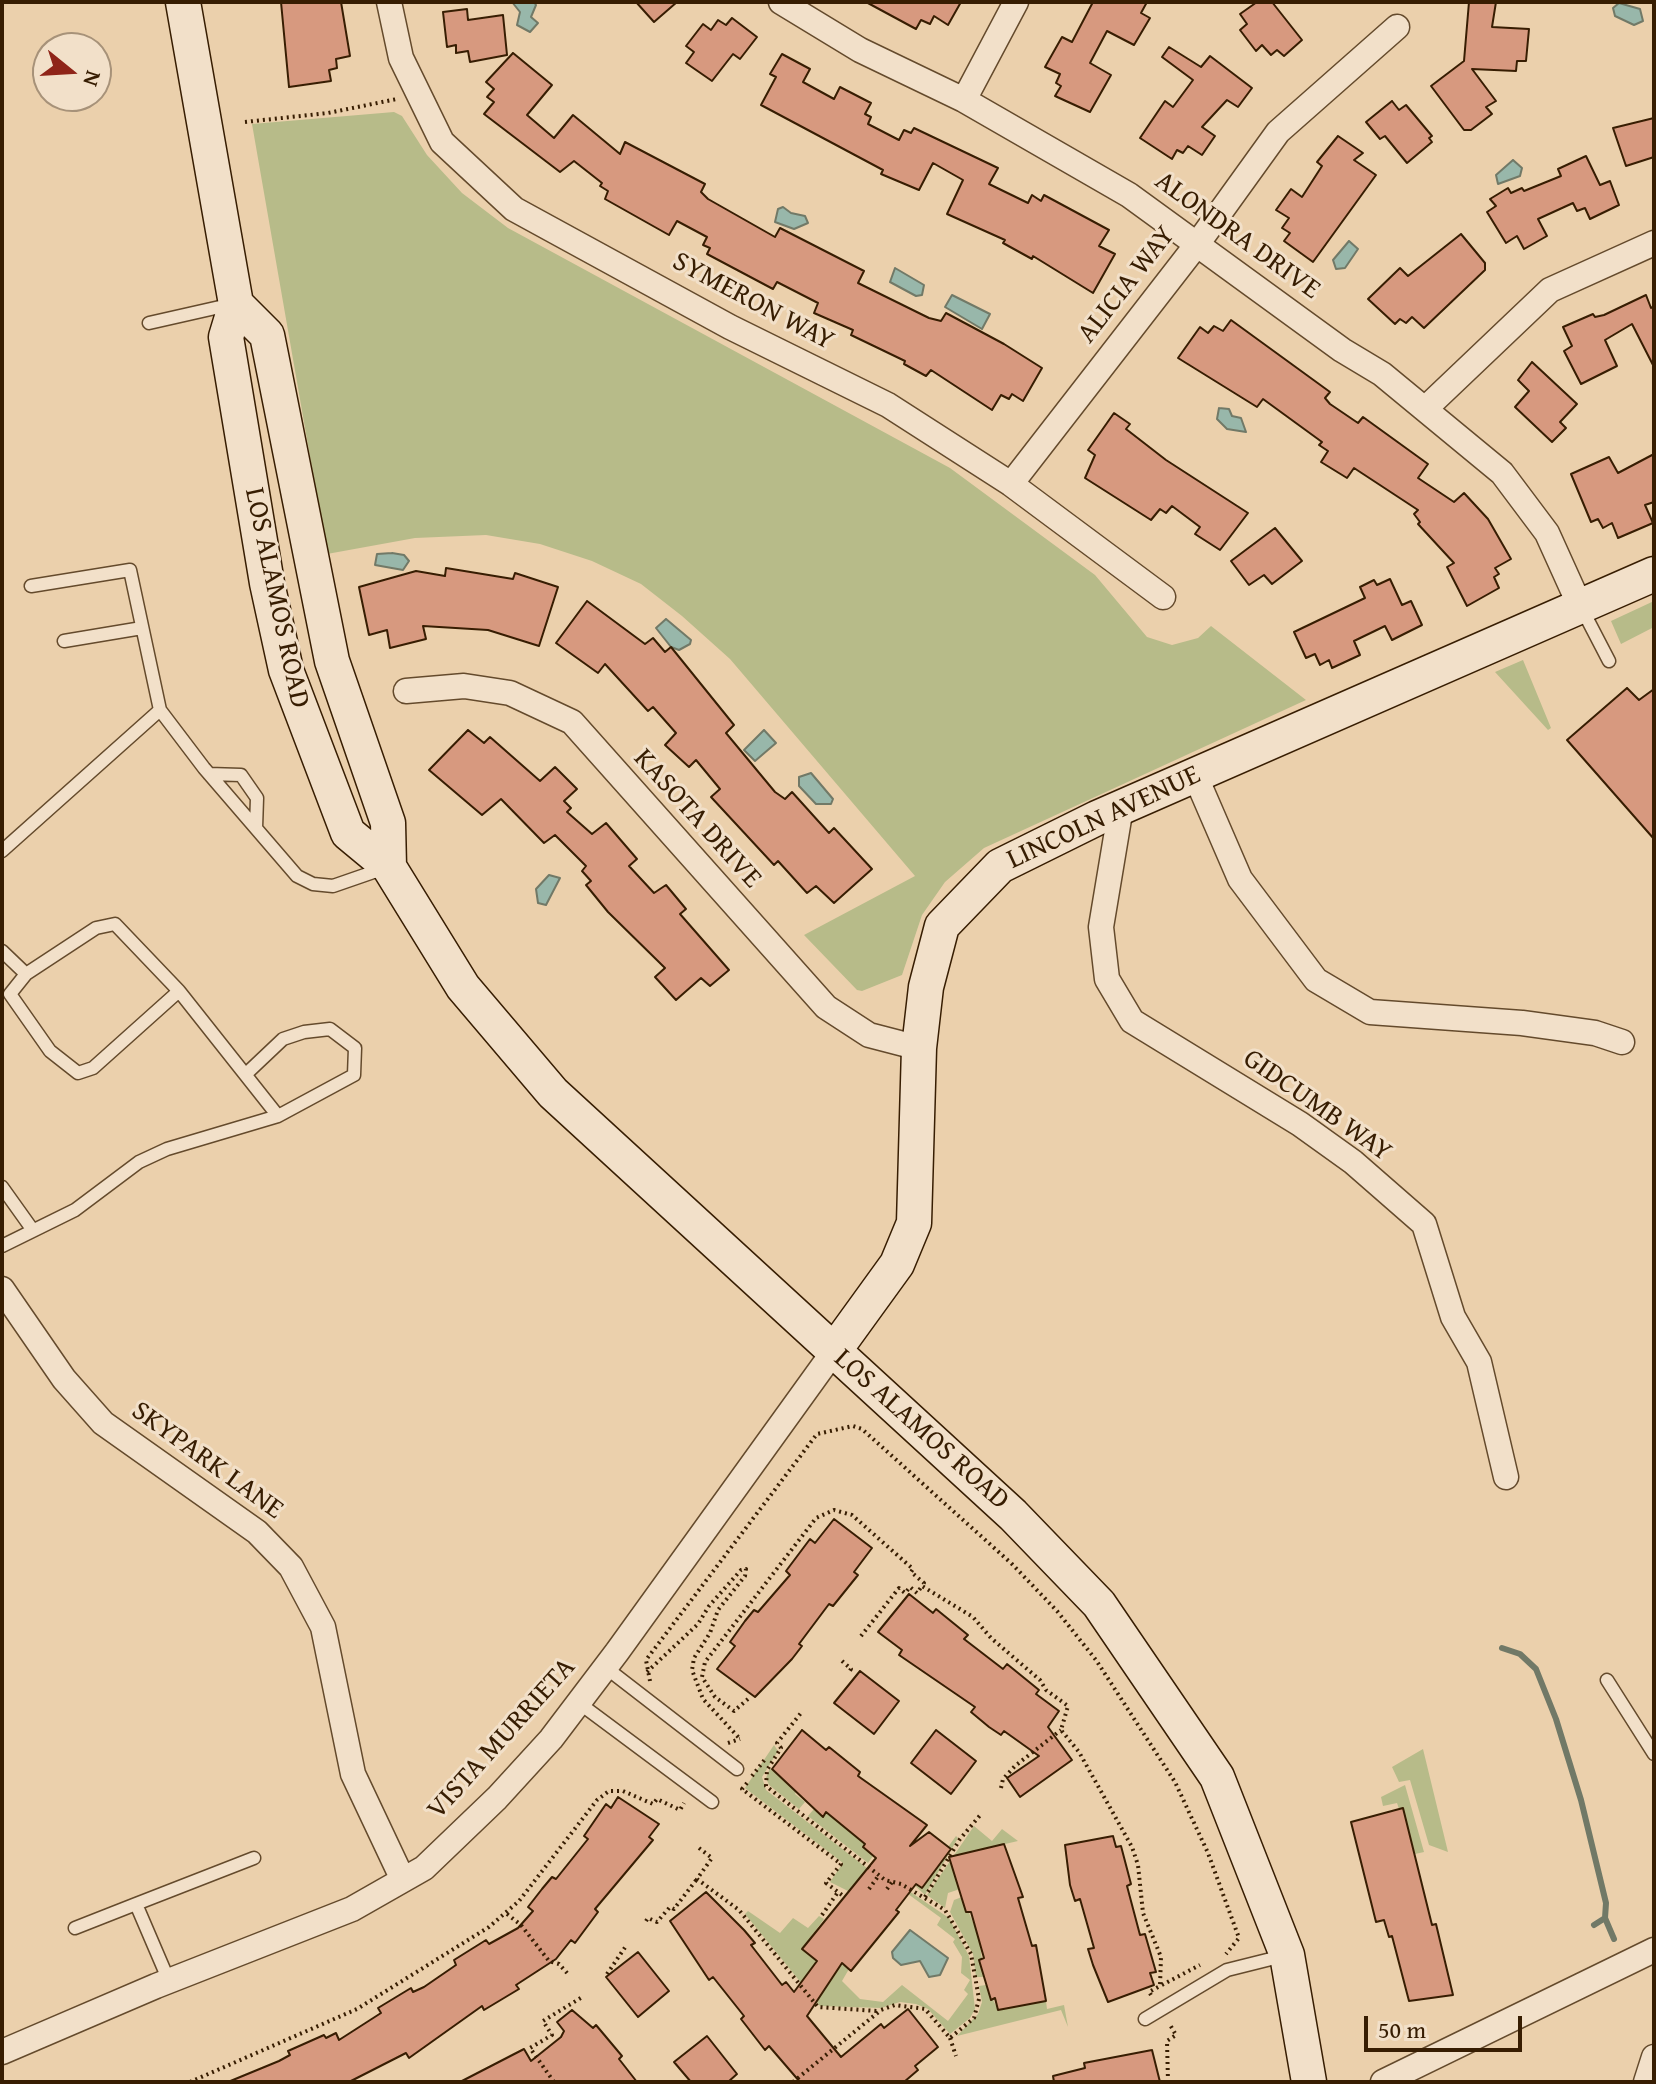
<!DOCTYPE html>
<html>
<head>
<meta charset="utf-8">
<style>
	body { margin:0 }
	#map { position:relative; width:1656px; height:2084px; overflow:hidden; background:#ebd0ac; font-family:"Gentium Book Plus",serif }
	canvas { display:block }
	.frame { position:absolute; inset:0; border:4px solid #371d02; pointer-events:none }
	.north { position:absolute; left:32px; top:32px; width:80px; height:80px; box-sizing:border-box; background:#f2e0c9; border:2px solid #a79279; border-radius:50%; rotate:108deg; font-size:22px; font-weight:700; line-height:32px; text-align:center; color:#371d02 }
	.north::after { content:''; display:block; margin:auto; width:28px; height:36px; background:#8f2418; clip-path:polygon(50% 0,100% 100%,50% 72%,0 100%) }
	.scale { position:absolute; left:1364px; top:2016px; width:158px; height:36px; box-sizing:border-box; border:4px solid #371d02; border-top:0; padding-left:10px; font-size:24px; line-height:28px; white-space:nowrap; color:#371d02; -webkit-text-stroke:6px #f2e0c9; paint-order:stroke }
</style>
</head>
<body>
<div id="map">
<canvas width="1656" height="2084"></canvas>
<div class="frame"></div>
<div class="north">N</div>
<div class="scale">50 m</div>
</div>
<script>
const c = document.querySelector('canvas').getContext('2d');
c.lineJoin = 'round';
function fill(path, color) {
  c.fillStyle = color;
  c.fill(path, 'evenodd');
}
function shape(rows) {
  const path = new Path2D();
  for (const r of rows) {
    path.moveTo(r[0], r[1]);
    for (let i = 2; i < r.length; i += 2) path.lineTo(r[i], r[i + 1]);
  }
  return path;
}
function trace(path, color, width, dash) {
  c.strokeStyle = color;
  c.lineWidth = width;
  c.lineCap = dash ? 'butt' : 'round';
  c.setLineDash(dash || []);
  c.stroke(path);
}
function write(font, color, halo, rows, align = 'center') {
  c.font = font + ' "Gentium Book Plus",serif';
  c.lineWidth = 6;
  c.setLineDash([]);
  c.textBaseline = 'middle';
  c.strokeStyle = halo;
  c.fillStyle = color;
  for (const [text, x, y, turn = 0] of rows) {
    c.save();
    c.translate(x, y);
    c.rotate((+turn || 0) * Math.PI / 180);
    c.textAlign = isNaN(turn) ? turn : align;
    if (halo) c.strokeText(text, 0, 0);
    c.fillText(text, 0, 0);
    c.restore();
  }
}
const green = shape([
	[394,112,402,116,427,155,462,193,508,228,950,468,1095,575,1147,637,1172,645,1198,638,1211,626,1306,700,984,848,945,882,922,915,902,975,862,991,857,990,804,935,915,876,730,659,682,616,641,584,592,561,540,544,486,535,415,538,327,554,252,124],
	[1654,601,1654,627,1621,644,1611,621],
	[1523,660,1551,728,1548,730,1495,672],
	[774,1745,778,1751,762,1777,766,1790,876,1875,850,1892,830,1882,843,1863,745,1788],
	[1423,1749,1448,1852,1429,1845,1410,1780,1399,1782,1392,1767],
	[770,1768,797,1789,795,1794,805,1802,799,1809,769,1785,766,1778],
	[1405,1785,1424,1852,1415,1854,1403,1808,1399,1809,1397,1803,1383,1806,1381,1797],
	[814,1809,823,1817,826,1812,865,1844,873,1856,868,1863,808,1816],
	[974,1826,992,1841,1002,1829,1018,1841,979,1850,960,1889,948,1893,945,1908,927,1895],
	[956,1836,958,1838,925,1895,897,1869,922,1888,951,1849,948,1847],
	[909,1891,949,1918,969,1956,975,2009,970,2018,950,2034,928,2009,916,2004,900,2002,881,2008,820,2006,745,1914,748,1911,780,1933,793,1918,808,1928,819,1916,824,1919,802,1949,817,1961,805,1977,823,1989,841,1963,849,1969,842,1981,860,1999,883,2002,902,1985,948,2021,968,1994,964,1990,970,1980,961,1973,962,1957,953,1942,955,1939,937,1925,941,1918,908,1894],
	[962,1897,979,1936,984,1977,976,1977,973,1954,950,1912,954,1900],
	[986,1985,998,2010,1046,2001,1047,2009,1064,2005,1068,2027,1061,2010,957,2036,978,2014,982,2002,979,1986]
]);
const water = shape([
	[512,2,534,2,536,5,531,17,538,23,530,32,517,25,520,12,512,2],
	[1619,3,1640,9,1643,21,1634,25,1615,16,1613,8,1619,3],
	[1513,160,1522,168,1520,176,1498,184,1496,175,1513,160],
	[783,207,791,213,805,216,808,223,794,229,775,222,778,209,783,207],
	[1349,241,1358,249,1345,268,1336,269,1333,260,1349,241],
	[895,268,924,285,922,295,916,296,890,282,895,268],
	[952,295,990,314,982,329,945,307,952,295],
	[1219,408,1229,409,1232,416,1241,418,1246,432,1227,429,1217,419,1219,408],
	[392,553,404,555,409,561,403,570,375,565,377,554,392,553],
	[666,619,691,640,690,644,679,650,671,647,656,628,666,619],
	[764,730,776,743,755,761,744,750,764,730],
	[811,773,833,799,831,804,816,804,799,786,799,777,811,773],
	[549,875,560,878,546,905,538,903,536,889,549,875],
	[910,1930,948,1958,940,1975,929,1977,920,1961,901,1965,893,1958,892,1952,910,1930]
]);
const stream = shape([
	[1502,1648,1520,1654,1536,1669,1556,1719,1581,1800,1606,1903,1605,1918,1594,1925],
	[1605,1918,1614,1939]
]);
const building = shape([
	[281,2,341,2,350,56,336,59,337,68,329,70,331,81,289,87,281,2],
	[636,2,677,2,654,22,636,2],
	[866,2,961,2,948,25,934,16,930,24,921,20,916,29,866,2],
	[1093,2,1147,2,1141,13,1150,18,1134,45,1107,31,1090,63,1111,75,1090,112,1055,96,1061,86,1056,83,1060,74,1045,67,1062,37,1072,42,1093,2],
	[1257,2,1272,2,1302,40,1284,56,1277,50,1271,55,1262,45,1256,51,1240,30,1247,24,1240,14,1257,2],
	[1469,2,1496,2,1492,27,1529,29,1526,61,1517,61,1516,71,1472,69,1496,101,1486,107,1492,114,1471,130,1464,130,1431,86,1464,61,1469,2],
	[467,9,468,20,503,15,507,55,470,62,468,51,456,53,456,45,447,47,443,12,467,9],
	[732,18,757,37,740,59,733,54,712,81,686,63,694,52,686,46,703,24,711,30,718,20,726,25,732,18],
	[1169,47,1201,67,1210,56,1252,88,1238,107,1227,100,1202,127,1215,136,1202,155,1188,146,1183,153,1177,150,1172,159,1140,138,1165,101,1173,107,1193,80,1162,57,1169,47],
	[513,53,552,85,527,115,554,138,573,115,620,154,625,142,705,184,701,192,708,199,775,237,780,228,864,271,858,283,929,318,941,321,946,313,1004,344,1042,368,1023,401,1012,394,1009,399,1001,395,992,410,931,370,926,376,904,364,905,361,851,335,853,330,814,313,818,303,777,282,773,289,707,254,710,248,703,245,707,237,677,221,669,235,605,199,608,191,600,186,602,183,574,161,560,172,484,114,494,102,487,97,494,89,486,82,513,53],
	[782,54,810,69,803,82,834,99,840,87,871,103,865,114,871,117,868,124,899,140,904,130,911,133,914,128,998,168,989,184,1028,203,1032,195,1041,201,1044,195,1109,230,1099,246,1115,254,1093,293,1033,256,1032,259,1003,243,1005,240,947,214,963,180,933,163,919,190,881,174,883,170,761,105,776,77,770,74,782,54],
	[1392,101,1399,110,1406,105,1432,136,1429,138,1432,142,1407,163,1385,136,1380,139,1366,122,1392,101],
	[1654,118,1654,157,1626,166,1613,128,1654,118],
	[1338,136,1363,153,1354,160,1376,175,1313,262,1284,241,1290,233,1282,228,1289,218,1276,210,1291,189,1302,197,1322,166,1317,162,1338,136],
	[1586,156,1600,185,1610,181,1619,205,1590,219,1585,208,1577,211,1573,203,1538,219,1547,236,1524,249,1517,236,1506,243,1487,212,1496,206,1490,199,1508,188,1511,193,1522,188,1524,191,1561,176,1558,169,1586,156],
	[1461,234,1485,263,1485,270,1424,328,1412,317,1406,323,1400,319,1395,324,1368,299,1400,268,1408,276,1461,234],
	[1646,295,1651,308,1654,306,1654,367,1632,324,1605,340,1617,366,1581,384,1564,351,1572,346,1563,327,1593,314,1595,317,1604,315,1646,295],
	[1231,320,1330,392,1325,398,1330,404,1358,423,1363,417,1428,464,1418,478,1454,502,1464,493,1488,519,1511,559,1495,568,1499,574,1494,577,1499,588,1467,606,1447,567,1454,563,1418,524,1420,522,1414,514,1418,510,1354,468,1347,478,1321,462,1328,451,1319,445,1322,442,1263,399,1257,407,1178,358,1200,327,1208,333,1214,326,1223,331,1231,320],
	[1532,362,1577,404,1560,422,1566,428,1552,442,1515,407,1529,391,1518,380,1532,362],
	[1114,413,1130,424,1126,429,1166,460,1248,513,1220,550,1195,534,1200,527,1172,506,1166,513,1160,509,1151,520,1085,478,1095,455,1088,450,1114,413],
	[1654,454,1654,502,1645,505,1653,523,1618,538,1612,523,1603,528,1598,519,1591,522,1571,474,1609,457,1618,473,1654,454],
	[1275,528,1302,561,1272,584,1264,575,1249,585,1231,561,1275,528],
	[446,568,513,579,515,573,558,587,539,646,488,630,423,626,426,639,390,648,387,630,369,635,359,587,416,571,445,576,446,568],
	[1390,579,1402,605,1411,601,1422,625,1392,640,1385,626,1354,641,1360,655,1332,668,1329,660,1320,665,1315,654,1306,658,1294,632,1365,598,1360,587,1374,580,1377,585,1390,579],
	[587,601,645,644,653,638,665,652,671,647,734,725,726,733,775,792,785,799,792,792,829,833,834,828,872,869,834,903,816,886,807,893,778,861,774,865,711,797,720,789,696,760,689,767,665,745,676,733,653,707,648,711,605,664,598,673,556,643,587,601],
	[1627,688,1639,700,1654,689,1654,839,1567,740,1627,688],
	[468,730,484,743,490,737,540,781,555,767,577,789,564,801,571,808,567,812,592,834,606,823,637,859,629,866,654,893,666,885,686,909,680,914,729,970,710,986,701,978,676,1000,655,977,665,968,608,912,586,885,591,881,582,871,586,866,555,835,544,843,501,799,482,815,429,770,468,730],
	[834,1519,872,1548,854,1572,858,1575,833,1606,829,1604,799,1644,802,1646,792,1659,755,1697,717,1669,735,1646,730,1642,745,1621,754,1610,758,1612,790,1575,786,1571,810,1539,815,1543,834,1519],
	[909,1594,933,1613,936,1609,968,1635,964,1639,1003,1669,1007,1664,1039,1690,1036,1694,1059,1711,1048,1727,1072,1760,1020,1797,1007,1778,1039,1756,1004,1731,1001,1735,989,1727,971,1712,975,1707,899,1655,902,1650,878,1632,909,1594],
	[860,1671,899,1701,874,1734,834,1703,860,1671],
	[802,1730,826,1750,829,1747,860,1772,858,1776,927,1825,910,1846,929,1832,951,1849,922,1888,916,1884,896,1910,899,1912,851,1971,842,1963,807,2016,841,2057,881,2024,884,2028,908,2009,938,2047,915,2066,918,2070,904,2082,800,2082,769,2046,765,2050,741,2019,744,2016,713,1977,709,1980,670,1921,706,1892,744,1930,755,1943,751,1945,782,1985,786,1982,794,1992,817,1961,802,1949,876,1858,863,1847,865,1844,826,1812,823,1817,772,1769,802,1730],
	[936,1730,976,1761,951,1794,911,1763,936,1730],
	[618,1797,659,1824,649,1837,653,1840,595,1909,598,1912,575,1943,571,1940,556,1959,516,1985,519,1989,484,2010,482,2006,409,2058,406,2053,349,2082,228,2082,279,2061,290,2055,288,2051,324,2035,326,2038,336,2033,339,2040,381,2013,378,2008,411,1988,413,1992,424,1987,456,1965,454,1960,486,1940,489,1944,518,1928,533,1911,528,1907,542,1889,552,1877,556,1879,588,1839,584,1836,606,1804,611,1808,618,1797],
	[1403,1808,1432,1925,1436,1924,1453,1995,1409,2001,1392,1936,1389,1937,1384,1920,1376,1922,1351,1822,1403,1808],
	[1113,1836,1116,1847,1121,1846,1131,1884,1127,1886,1140,1935,1145,1934,1156,1972,1150,1973,1154,1985,1108,2002,1093,1965,1088,1949,1094,1948,1080,1899,1075,1901,1070,1885,1065,1845,1113,1836],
	[1004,1844,1023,1897,1018,1898,1032,1946,1036,1945,1046,2001,998,2010,995,1998,991,2000,979,1960,984,1958,971,1912,966,1912,949,1857,1004,1844],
	[638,1952,669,1991,638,2017,606,1977,638,1952],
	[572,2010,593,2028,596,2025,622,2056,619,2059,637,2082,460,2082,524,2049,531,2061,561,2037,564,2031,557,2022,572,2010],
	[707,2036,737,2074,728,2082,691,2082,674,2062,707,2036],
	[1152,2050,1160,2082,1054,2082,1053,2076,1085,2068,1084,2063,1152,2050]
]);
const path = shape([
	[245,122,328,113,397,99],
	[861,1636,899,1588,905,1593,910,1587,917,1593,922,1586],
	[842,1661,851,1669,849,1672],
	[647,1672,698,1624,709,1606,741,1570,746,1569,745,1576,718,1610,710,1633,694,1658,692,1670,703,1699,740,1739],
	[650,1681,646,1660,817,1434,853,1426,862,1429,1012,1564,1057,1611,1096,1660,1175,1782,1208,1853,1239,1938,1226,1954],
	[748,1699,734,1711,715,1697,702,1677,705,1662,816,1518,834,1510,852,1515,913,1569,911,1572,924,1583,922,1586,973,1617,991,1638,1040,1680,1046,1690,1068,1706,1061,1730,1079,1752,1132,1847,1138,1865,1143,1913,1161,1957,1160,1986,1200,1965],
	[728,1743,740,1739],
	[752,1776,766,1758],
	[747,1783,742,1789,841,1864,826,1883,842,1895],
	[1001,1788,1003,1779,1015,1766,1061,1730],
	[699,1848,712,1858,697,1879,739,1910,818,2007,877,2011],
	[869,1889,879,1875],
	[887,1889,892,1882],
	[925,1897,960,1839,982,1813],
	[507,1914,521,1925,549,1961,559,1964,568,1974],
	[822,1915,838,1892],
	[646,1921,648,1918,657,1922,670,1907,674,1909,697,1879],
	[607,1974,626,1946],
	[1151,1995,1149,1992,1160,1986],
	[950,2038,956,2056],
	[190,2082,357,2009,489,1927,519,1901,597,1800,609,1791,623,1791,653,1804,657,1799,680,1810,684,1803],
	[554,2082,530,2048,552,2035,543,2021,584,1996],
	[793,2082,881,2010,895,2005,925,2009,950,2038,974,2018,979,1999,971,1954,945,1910,901,1884,885,1880,766,1786,767,1770,781,1748,777,1743,801,1713],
	[1168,2082,1167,2041,1176,2035,1169,2023]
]);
const lane = shape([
	[149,323,233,304],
	[31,586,130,570,160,710,204,768,297,876,313,884,333,886,385,868],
	[1582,609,1609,661],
	[64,641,142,628],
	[209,774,241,775,257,798,256,828],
	[2,851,160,710],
	[2,951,26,974,10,994,50,1051,78,1073,93,1068,179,991,115,924,96,928,26,974],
	[179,991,278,1116,354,1075,355,1048,330,1029,304,1032,283,1039,246,1074],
	[2,1187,32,1229],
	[2,1246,75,1210,139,1162,167,1149,278,1116],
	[605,1667,737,1769],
	[1607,1680,1654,1754],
	[579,1703,712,1802],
	[136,1904,254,1858],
	[75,1928,136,1904,169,1981],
	[1145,2019,1227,1970,1283,1956]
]);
const street = shape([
	[389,2,401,58,442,142,514,209,730,327,888,405,1011,484,1163,597],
	[781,2,860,50,964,100,1129,195,1342,350,1382,374,1502,473,1547,533,1580,606],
	[964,100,1016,2],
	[1426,408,1550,290,1654,243],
	[1011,484,1198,243,1278,132,1397,27],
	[406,691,464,686,510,693,572,722,826,1007,869,1035,919,1048],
	[1195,775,1240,879,1316,980,1370,1012,1522,1023,1595,1033,1622,1042],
	[1121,807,1101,927,1107,979,1132,1021,1300,1124,1353,1162,1424,1224,1453,1317,1479,1362,1506,1477],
	[2,1289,64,1379,103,1423,257,1532,291,1567,323,1627,353,1774,403,1880],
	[2,2052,156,1986,352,1909,424,1868,497,1798,551,1739,617,1652,834,1351],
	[1383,2082,1654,1950],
	[1646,2082,1654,2057]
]);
const secondary = shape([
	[183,2,236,304,226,337,267,583,286,670,348,833,389,867,463,987,553,1093,1013,1515,1099,1604,1217,1777,1287,1955,1309,2082],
	[236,304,267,335,332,661,388,823,389,867],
	[834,1351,897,1264,914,1223,919,1048,926,987,942,926,1000,866,1097,818,1654,574]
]);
const streetNames = [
	["ALONDRA DRIVE",1237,236,36],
	["ALICIA WAY",1127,285,-52],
	["SYMERON WAY",753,302,28],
	["LOS ALAMOS ROAD",276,598,78],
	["LINCOLN AVENUE",1104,818,-25],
	["KASOTA DRIVE",697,819,48],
	["GIDCUMB WAY",1317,1106,35],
	["LOS ALAMOS ROAD",921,1430,42],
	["SKYPARK LANE",207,1461,36],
	["VISTA MURRIETA",502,1739,-48]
];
fill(green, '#b7bb89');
fill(water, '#98b7aa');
trace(water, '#717967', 2);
trace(stream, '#717967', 6);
fill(building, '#d7997f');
trace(building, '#371d02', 2);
trace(lane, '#644a2c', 15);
trace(street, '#644a2c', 27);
trace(secondary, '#371d02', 37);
trace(path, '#371d02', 4, [2, 4]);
trace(lane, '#f2e0c9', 12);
trace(street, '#f2e0c9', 24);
trace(secondary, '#f2e0c9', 34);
write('28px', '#371d02', '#f2e0c9', streetNames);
</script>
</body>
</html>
